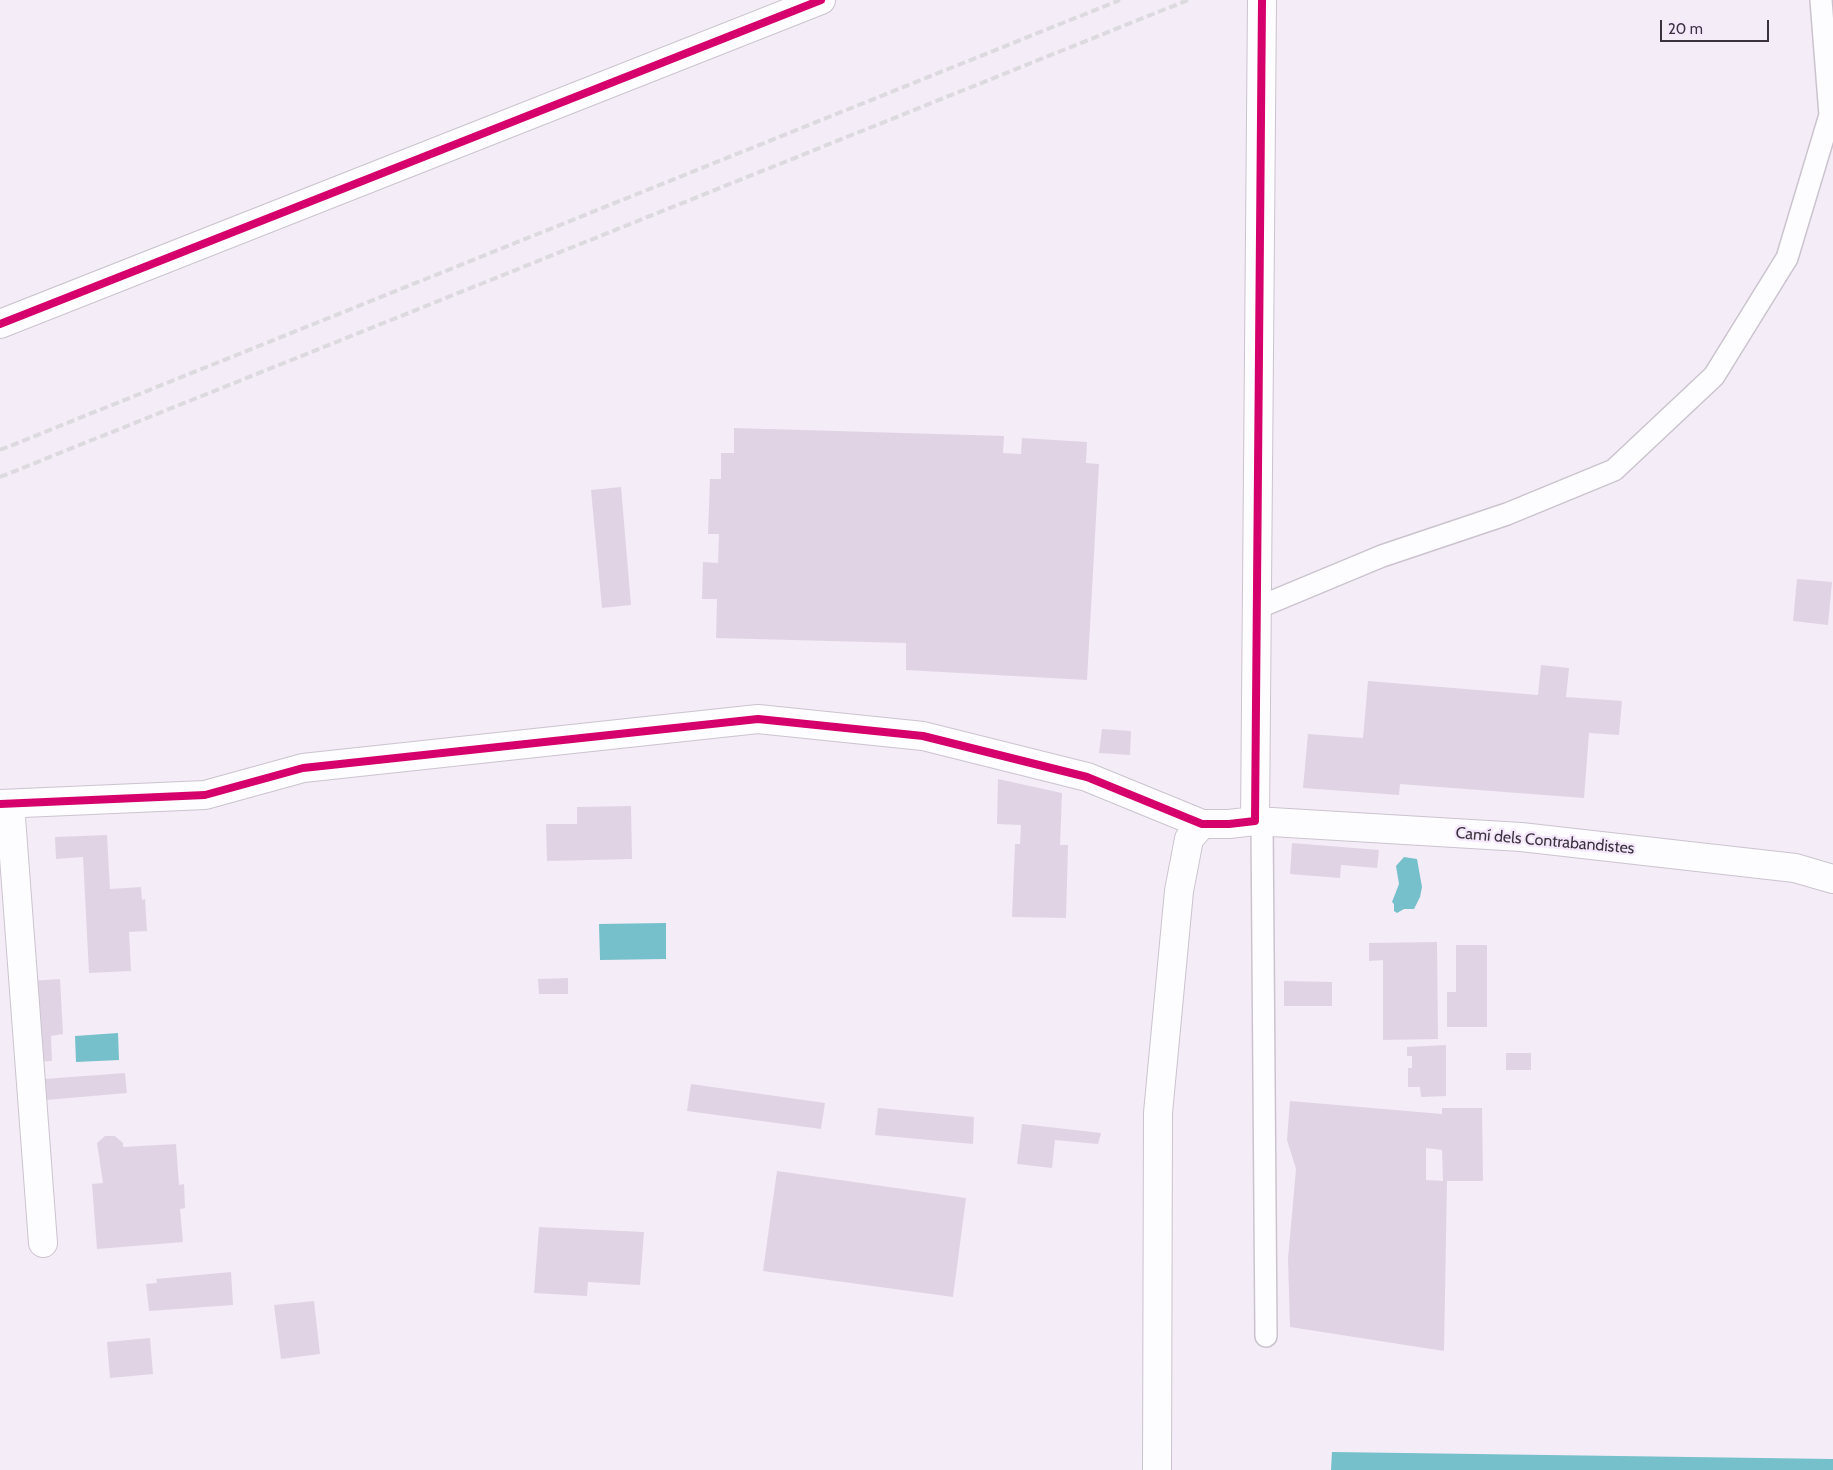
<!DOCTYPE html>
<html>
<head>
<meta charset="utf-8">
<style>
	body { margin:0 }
	#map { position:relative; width:1833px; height:1470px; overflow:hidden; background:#f4ecf7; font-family:Cabin,sans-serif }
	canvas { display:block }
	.scale { position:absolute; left:1660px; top:20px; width:109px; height:22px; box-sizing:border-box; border:2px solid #3a333e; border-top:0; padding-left:6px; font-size:15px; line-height:18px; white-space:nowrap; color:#3a333e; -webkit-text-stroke:4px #f5e7fc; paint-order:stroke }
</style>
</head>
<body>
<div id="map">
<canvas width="1833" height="1470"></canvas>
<div class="scale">20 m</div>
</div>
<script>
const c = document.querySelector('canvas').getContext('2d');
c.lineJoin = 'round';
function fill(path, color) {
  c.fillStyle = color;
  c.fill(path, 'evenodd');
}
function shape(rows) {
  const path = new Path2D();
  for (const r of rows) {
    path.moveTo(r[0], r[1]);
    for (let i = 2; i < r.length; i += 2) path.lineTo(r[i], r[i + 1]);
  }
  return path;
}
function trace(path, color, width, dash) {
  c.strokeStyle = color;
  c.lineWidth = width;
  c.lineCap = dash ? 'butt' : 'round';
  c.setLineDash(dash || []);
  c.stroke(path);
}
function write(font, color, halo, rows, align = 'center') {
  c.font = font + ' Cabin,sans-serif';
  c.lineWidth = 4.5;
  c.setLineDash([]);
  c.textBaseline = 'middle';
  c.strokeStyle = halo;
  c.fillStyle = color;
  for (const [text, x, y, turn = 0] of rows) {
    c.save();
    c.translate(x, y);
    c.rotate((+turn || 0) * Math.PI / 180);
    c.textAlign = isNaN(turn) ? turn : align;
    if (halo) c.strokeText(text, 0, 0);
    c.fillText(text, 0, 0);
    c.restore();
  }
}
const water = shape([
	[1404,857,1417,859,1422,887,1420,897,1414,909,1404,909,1397,913,1394,911,1394,904,1392,902,1399,884,1396,866],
	[666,923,666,959,600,960,599,924],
	[118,1033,119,1060,76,1062,75,1036],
	[1332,1452,1833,1459,1833,1470,1331,1470]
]);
const building = shape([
	[734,428,1004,436,1003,453,1021,454,1022,438,1087,442,1086,463,1099,464,1087,680,906,670,906,643,716,638,717,599,702,599,703,562,718,563,719,534,708,534,710,479,721,479,721,453,734,453],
	[621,487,631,605,602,608,591,490],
	[1797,579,1832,582,1828,625,1793,621],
	[1541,665,1569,668,1566,697,1622,701,1619,735,1589,733,1584,798,1400,784,1399,795,1303,788,1308,734,1363,738,1368,681,1538,695],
	[1102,729,1131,731,1130,755,1099,753],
	[998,779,1062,793,1060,845,1068,845,1066,918,1012,917,1015,844,1020,844,1021,825,997,824],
	[631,806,632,859,547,861,546,824,577,824,577,807],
	[107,835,110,889,141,887,142,900,145,899,147,931,129,932,131,971,89,973,83,857,56,859,55,837],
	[1292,843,1379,850,1377,868,1341,865,1340,878,1290,874],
	[1437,942,1438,1039,1383,1040,1383,960,1369,961,1369,943],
	[1456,945,1487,945,1487,1027,1447,1027,1447,992,1456,992],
	[568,978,568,994,539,994,538,979],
	[60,979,63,1034,51,1036,52,1061,34,1062,31,981],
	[1284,981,1332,982,1332,1006,1284,1006],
	[1446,1045,1446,1096,1421,1097,1420,1087,1408,1087,1408,1068,1412,1068,1412,1056,1407,1056,1407,1047],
	[1506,1053,1531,1053,1531,1070,1506,1070],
	[125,1073,127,1093,46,1100,44,1079],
	[691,1084,825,1103,821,1129,687,1111],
	[1290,1101,1442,1114,1442,1108,1482,1108,1483,1181,1447,1181,1444,1351,1290,1327,1288,1259,1296,1169,1287,1140],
	[1426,1148,1442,1150,1443,1181,1426,1180],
	[878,1108,974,1117,973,1144,875,1135],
	[1022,1124,1101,1133,1098,1144,1055,1140,1052,1168,1017,1164],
	[105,1136,115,1136,123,1143,123,1147,176,1144,179,1185,184,1184,185,1208,180,1209,183,1242,97,1249,92,1184,103,1183,97,1143],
	[777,1171,966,1198,953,1297,763,1271],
	[539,1227,644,1232,640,1285,588,1282,587,1296,534,1293],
	[231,1272,233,1305,149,1311,146,1284,157,1283,156,1279],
	[314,1301,320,1354,281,1359,274,1305],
	[150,1338,153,1374,110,1378,107,1342]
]);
const lane = shape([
	[1257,608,1382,556,1507,514,1614,470,1714,376,1787,258,1830,115,1821,0],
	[1262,821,1266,1336]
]);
const street = shape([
	[0,324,821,0],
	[0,804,205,795,303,768,758,719,923,736,1087,777,1202,824,1229,824,1255,821,1521,837,1795,868,1833,879],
	[10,804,43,1243],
	[1255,821,1262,0],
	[1157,1470,1158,1113,1179,891,1189,839,1202,824]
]);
const rail = shape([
	[0,450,1120,0],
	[0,477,1188,0]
]);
const cycleway = shape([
	[0,324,821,0],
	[0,804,205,795,303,768,758,719,923,736,1087,777,1202,824,1229,824,1255,821,1262,0]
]);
const streetNames = [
	["Camí dels Contrabandistes",1545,841,5]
];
fill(water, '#75c0ca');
fill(building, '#e0d4e4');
trace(lane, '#cbc4cf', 24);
trace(street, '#cbc4cf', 30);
trace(lane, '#fdfcfe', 21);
trace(street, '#fdfcfe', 28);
trace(rail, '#dcdade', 4, [8, 4]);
trace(cycleway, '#d6006c', 8);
write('16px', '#3a333e', '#f5e7fc', streetNames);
</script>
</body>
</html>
